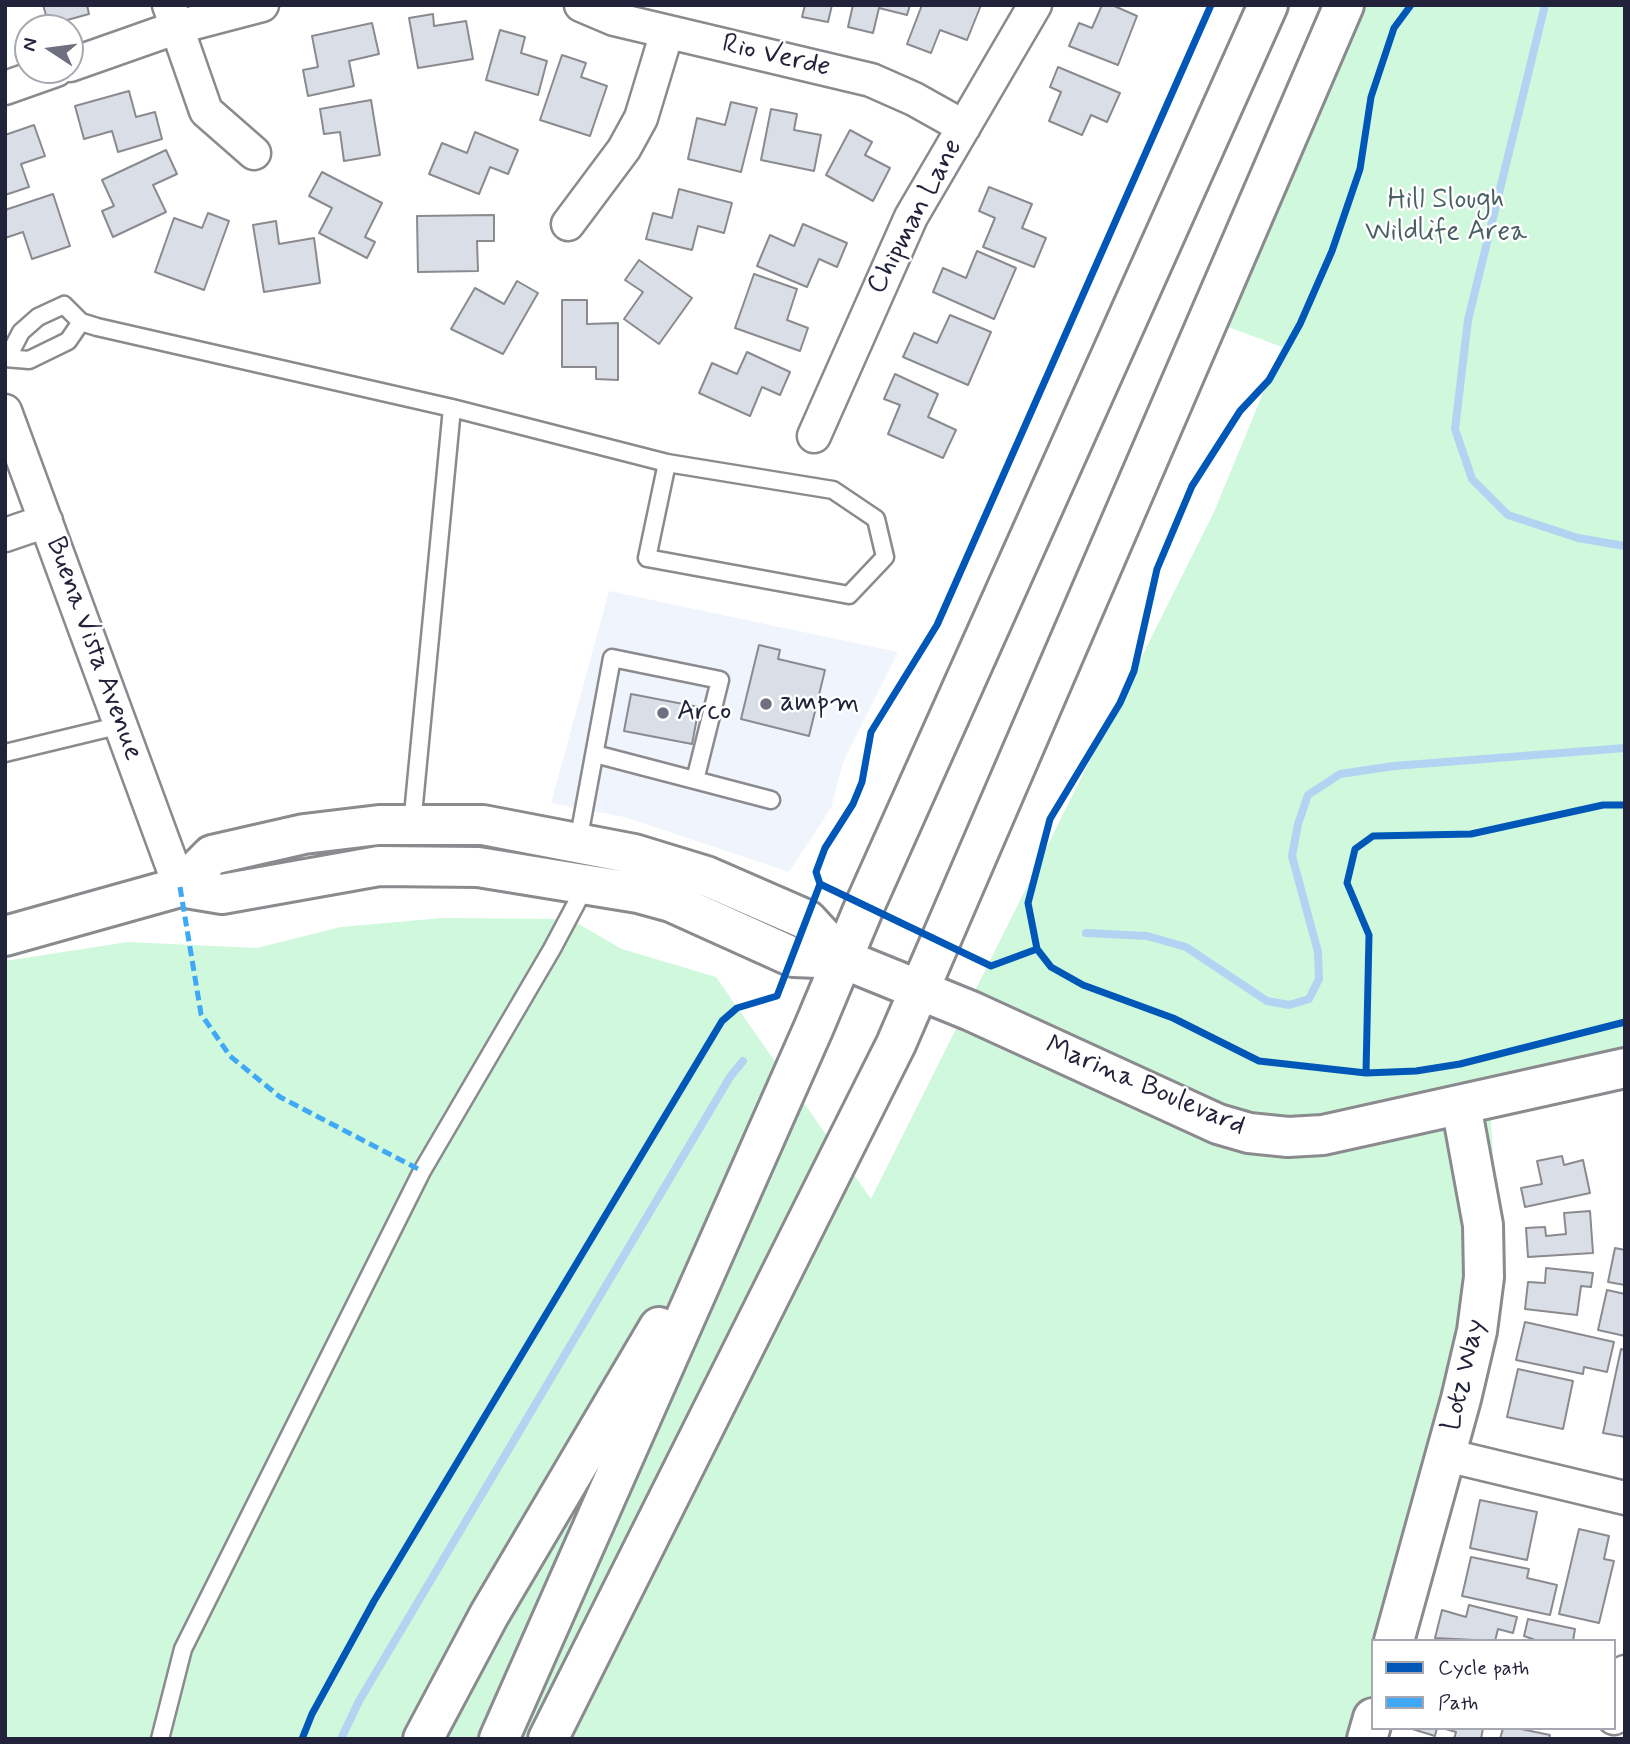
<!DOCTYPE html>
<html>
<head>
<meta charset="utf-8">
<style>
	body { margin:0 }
	#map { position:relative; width:1630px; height:1744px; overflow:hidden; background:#fff; font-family:Mynerve,sans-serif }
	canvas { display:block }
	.frame { position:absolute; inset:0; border:7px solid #22223b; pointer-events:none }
	.legend { position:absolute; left:1371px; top:1639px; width:245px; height:91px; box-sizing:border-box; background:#fff; border:2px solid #a7a7b1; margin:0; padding:9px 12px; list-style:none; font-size:21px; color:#22223b }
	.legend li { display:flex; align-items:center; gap:14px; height:35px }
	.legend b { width:35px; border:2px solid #a7a7b1 }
	.north { position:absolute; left:14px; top:14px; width:70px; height:70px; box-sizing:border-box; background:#fff; border:2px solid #a7a7b1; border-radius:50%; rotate:283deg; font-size:19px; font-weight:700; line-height:28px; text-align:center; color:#22223b }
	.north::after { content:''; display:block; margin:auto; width:24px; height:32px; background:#6f6f80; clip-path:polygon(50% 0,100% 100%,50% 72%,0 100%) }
</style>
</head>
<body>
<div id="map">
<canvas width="1630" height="1744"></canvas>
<div class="frame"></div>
<ul class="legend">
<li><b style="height:9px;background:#0057b8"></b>Cycle path</li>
<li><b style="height:9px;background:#3fa9f5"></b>Path</li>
</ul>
<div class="north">N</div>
</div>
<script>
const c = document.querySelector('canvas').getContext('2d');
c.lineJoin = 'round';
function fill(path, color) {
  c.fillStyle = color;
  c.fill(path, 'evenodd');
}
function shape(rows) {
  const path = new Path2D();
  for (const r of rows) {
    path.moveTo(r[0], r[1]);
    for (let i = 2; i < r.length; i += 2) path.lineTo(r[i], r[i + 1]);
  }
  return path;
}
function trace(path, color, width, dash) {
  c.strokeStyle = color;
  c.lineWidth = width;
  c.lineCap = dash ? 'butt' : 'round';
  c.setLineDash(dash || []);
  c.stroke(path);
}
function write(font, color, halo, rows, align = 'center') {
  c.font = font + ' Mynerve,sans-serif';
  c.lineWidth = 5;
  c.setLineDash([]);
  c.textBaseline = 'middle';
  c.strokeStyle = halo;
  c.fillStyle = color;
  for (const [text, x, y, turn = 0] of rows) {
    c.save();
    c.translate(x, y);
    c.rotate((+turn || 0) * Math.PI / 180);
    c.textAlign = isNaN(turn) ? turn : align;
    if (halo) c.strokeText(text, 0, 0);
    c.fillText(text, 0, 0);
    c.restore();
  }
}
const built = shape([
	[609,591,898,652,844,760,831,808,789,872,624,817,551,803]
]);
const green = shape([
	[1344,5,1625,5,1625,1087,1491,1119,1501,1309,1406,1641,1373,1641,1373,1728,1378,1739,5,1739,5,961,128,942,257,948,341,927,443,918,570,919,622,949,716,977,871,1199,1214,512,1282,347,1210,320]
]);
const stream = shape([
	[1545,5,1468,320,1455,429,1472,479,1508,515,1578,538,1625,546],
	[1086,933,1147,936,1186,947,1267,1001,1289,1005,1309,999,1319,979,1318,952,1292,856,1298,824,1308,795,1340,774,1394,766,1625,748],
	[341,1739,359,1701,730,1077,743,1061]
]);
const building = shape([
	[43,5,87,5,89,14,49,25,43,5],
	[805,5,832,5,828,22,802,17,805,5],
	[853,5,910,5,907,15,879,8,873,33,848,27,853,5],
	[922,5,981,5,967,40,940,30,931,53,907,44,922,5],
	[1102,5,1112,5,1137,16,1118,65,1069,46,1079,23,1092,28,1102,5],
	[433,14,434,26,466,21,473,59,418,68,409,18,433,14],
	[372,23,379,54,349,61,354,86,308,96,303,70,318,67,312,36,372,23],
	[500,30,525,37,521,53,547,61,538,95,486,80,500,30],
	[562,55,586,63,581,77,607,86,590,136,540,120,562,55],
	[1058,67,1120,93,1107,122,1091,115,1082,135,1049,121,1061,92,1050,87,1058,67],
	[129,91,136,117,155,112,162,139,118,152,112,131,84,139,75,106,129,91],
	[371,100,380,155,344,161,340,132,324,134,320,109,371,100],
	[731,102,757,108,741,172,688,159,697,118,725,125,731,102],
	[771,109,797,114,794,130,821,135,814,171,761,160,771,109],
	[34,125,45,156,21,164,29,187,5,195,5,135,34,125],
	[850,130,872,142,865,155,890,168,873,201,826,175,850,130],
	[475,132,518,150,508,174,490,167,479,194,429,174,442,143,467,153,475,132],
	[166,150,177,174,153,185,166,212,113,237,102,211,114,206,102,180,166,150],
	[322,172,382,203,365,237,375,242,367,258,319,233,332,208,309,196,322,172],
	[989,187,1032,204,1022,228,1046,238,1034,267,983,247,995,218,979,211,989,187],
	[679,189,732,203,724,233,698,226,692,250,646,239,653,213,672,218,679,189],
	[53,194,70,246,32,259,23,232,5,238,5,210,53,194],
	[208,213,229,221,204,290,155,272,174,218,202,228,208,213],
	[494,215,494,241,477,241,478,271,418,272,417,216,494,215],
	[276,221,279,244,314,238,320,283,264,292,253,225,276,221],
	[803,224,847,243,837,267,819,259,807,287,757,266,770,235,794,246,803,224],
	[977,251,1016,268,994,319,933,292,943,268,966,278,977,251],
	[639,260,692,298,659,344,624,319,643,292,625,280,639,260],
	[754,274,797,289,787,320,808,328,800,351,735,328,754,274],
	[517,281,538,293,503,354,451,329,475,288,504,304,517,281],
	[562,300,587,300,587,324,618,323,618,380,596,379,596,367,562,367,562,300],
	[950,315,991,332,968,385,903,357,914,333,937,343,950,315],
	[747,352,790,372,780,395,762,387,750,416,699,393,712,363,737,374,747,352],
	[895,374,938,394,928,417,956,430,943,458,888,434,900,405,884,399,895,374],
	[759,645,780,650,778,659,825,670,809,736,741,719,759,645],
	[631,694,699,707,692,744,624,731,631,694],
	[1562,1156,1564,1165,1583,1160,1590,1193,1525,1207,1521,1188,1542,1184,1537,1161,1562,1156],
	[1590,1211,1593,1253,1528,1257,1526,1228,1545,1227,1546,1236,1566,1234,1564,1213,1590,1211],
	[1615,1248,1625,1250,1625,1285,1608,1282,1615,1248],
	[1546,1268,1593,1273,1591,1287,1581,1286,1577,1315,1525,1309,1528,1282,1545,1283,1546,1268],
	[1607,1290,1625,1294,1625,1336,1598,1330,1607,1290],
	[1525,1322,1614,1342,1607,1372,1584,1367,1583,1374,1516,1360,1525,1322],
	[1621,1349,1625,1350,1625,1437,1603,1433,1621,1349],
	[1518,1369,1573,1381,1563,1429,1507,1417,1518,1369],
	[1480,1500,1537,1512,1527,1560,1470,1548,1480,1500],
	[1579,1529,1609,1536,1604,1559,1614,1561,1599,1623,1559,1614,1579,1529],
	[1471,1557,1529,1569,1527,1578,1557,1585,1550,1615,1462,1596,1471,1557],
	[1469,1605,1517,1617,1513,1633,1498,1629,1495,1641,1435,1638,1442,1610,1466,1617,1469,1605],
	[1528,1619,1575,1629,1573,1641,1538,1641,1524,1636,1528,1619],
	[1409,1728,1437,1728,1435,1736,1409,1728],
	[1442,1728,1483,1728,1481,1739,1454,1739,1456,1732,1442,1728],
	[1503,1728,1516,1728,1550,1735,1549,1739,1500,1739,1503,1728]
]);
const lane = shape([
	[8,357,21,332,38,317,64,305,81,322,97,327,452,408],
	[5,358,29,360,68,341,81,322],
	[5,753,121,725],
	[595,754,771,800],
	[412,825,452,408,667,463,647,558,849,595,885,557,876,519,833,490,667,463],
	[578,842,612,658,720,680,695,780],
	[160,1739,183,1649,422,1171,552,949,586,885]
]);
const street = shape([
	[169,5,206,111,254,153],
	[581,5,614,19,871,80,914,99,964,127],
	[70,65,178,27,262,5],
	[5,88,56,70],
	[568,224,624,149,641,118,667,32],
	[5,411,180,887],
	[814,436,911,217,1035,5],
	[5,535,46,521],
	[1446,1455,1625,1498],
	[1614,1718,1625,1672]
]);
const secondary = shape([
	[180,887,212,855,304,834,379,825,483,825,634,854,706,876,807,920,843,959],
	[5,936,180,887,222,894,379,866,478,867,638,893,671,902,793,957,843,959,971,1011,1218,1124,1249,1133,1288,1137,1323,1135,1625,1068],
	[1394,1641,1461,1399,1477,1331,1484,1277,1483,1225,1461,1105],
	[1367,1739,1373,1718]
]);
const highway = shape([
	[423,1739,489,1615,659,1327],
	[499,1739,814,1027,865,905,1268,5],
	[548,1739,896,1044,1344,5]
]);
const quiet = shape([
	[180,887,201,1014,230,1056,280,1097,422,1171]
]);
const cycleway = shape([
	[820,884,991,966,1037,949,1051,967,1083,985,1173,1018,1259,1061,1366,1073,1416,1071,1460,1064,1625,1022],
	[1037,949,1028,903,1050,819,1120,703,1134,671,1157,569,1192,486,1240,411,1269,380,1300,324,1332,251,1360,169,1371,97,1394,28,1411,5],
	[1366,1073,1369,935,1347,883,1355,849,1373,836,1471,834,1603,805,1625,805],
	[302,1739,312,1714,374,1601,722,1021,737,1008,777,996,820,884,816,872,825,848,853,804,862,782,871,732,937,625,1211,5]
]);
const markers = [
	[766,704,7,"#6f6f80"],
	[663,713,7,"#6f6f80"]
];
const streetNames = [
	["Rio Verde",776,57,13],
	["Chipman Lane",916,217,-62],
	["Buena Vista Avenue",93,649,70],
	["Marina Boulevard",1145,1087,23],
	["Lotz Way",1465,1375,-77]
];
const parkNames = [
	["Hill Slough",1446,201],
	["Wildlife Area",1446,233]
];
const poiNames = [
	["ampm",780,704],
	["Arco",677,713]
];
fill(built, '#f0f4fc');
fill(green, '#cff8dc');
trace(stream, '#b2d4f2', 8);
fill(building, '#dadfe7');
trace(building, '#8a8a8f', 2);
trace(lane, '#8a8a8f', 21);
trace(street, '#8a8a8f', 37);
trace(secondary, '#8a8a8f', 44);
trace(highway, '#8a8a8f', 44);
trace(lane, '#fff', 16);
trace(street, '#fff', 32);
trace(secondary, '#fff', 38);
trace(highway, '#fff', 38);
trace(quiet, '#3fa9f5', 5, [10, 5]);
trace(cycleway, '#0057b8', 7);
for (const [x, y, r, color] of markers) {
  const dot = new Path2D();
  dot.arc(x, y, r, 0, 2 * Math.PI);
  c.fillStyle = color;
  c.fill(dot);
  trace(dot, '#fff', 2.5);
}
write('28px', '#22223b', '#fff', streetNames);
write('28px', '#4a6063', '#fff', parkNames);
write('28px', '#22223b', '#fff', poiNames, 'left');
</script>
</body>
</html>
